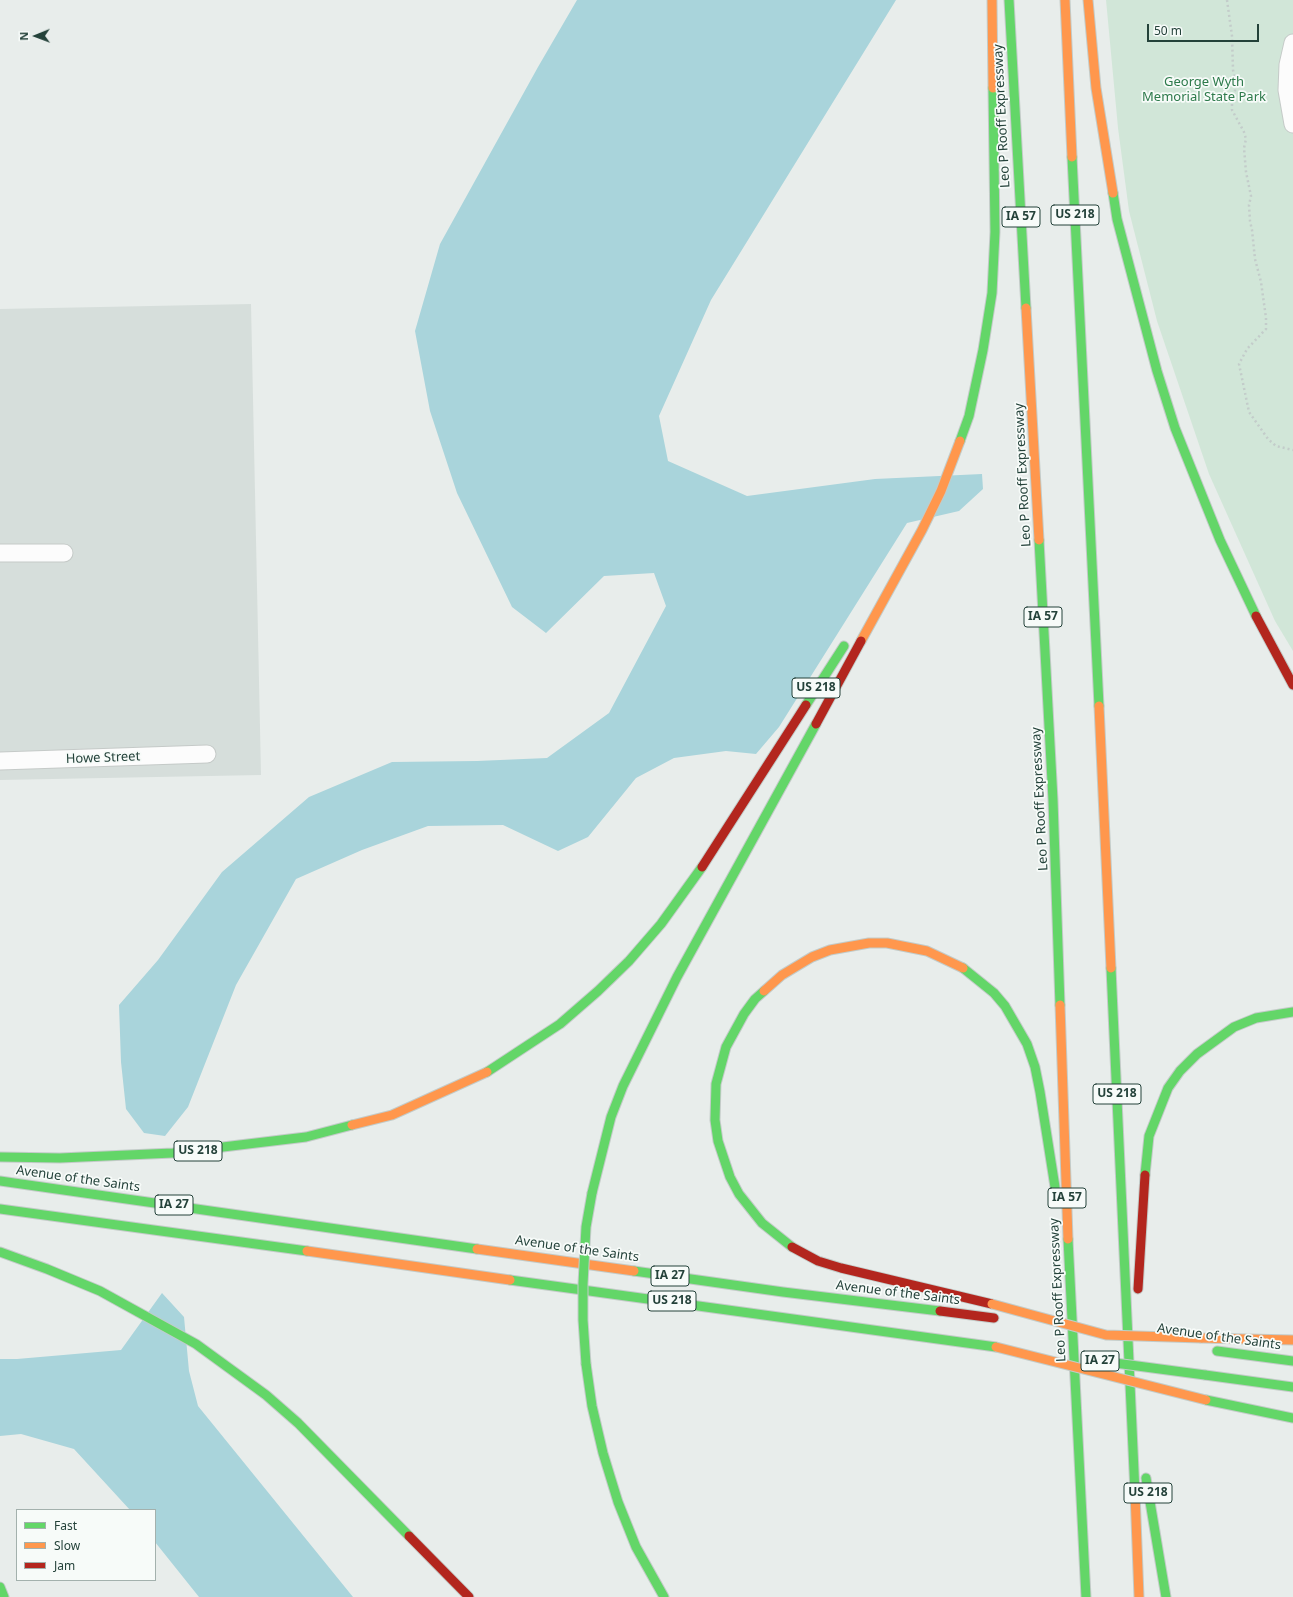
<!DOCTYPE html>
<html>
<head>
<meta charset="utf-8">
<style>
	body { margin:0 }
	#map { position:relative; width:1293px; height:1597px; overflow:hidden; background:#e8edeb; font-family:"Noto Sans",sans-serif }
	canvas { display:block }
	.legend { position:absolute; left:16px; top:1509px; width:140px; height:72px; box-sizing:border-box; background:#f7fbf9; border:1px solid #a3b1ad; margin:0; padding:5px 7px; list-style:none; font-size:12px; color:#24423a }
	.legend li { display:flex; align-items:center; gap:8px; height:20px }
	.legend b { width:20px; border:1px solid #a3b1ad }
	.north { position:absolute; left:16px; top:16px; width:40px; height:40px; -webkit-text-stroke:3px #f7fbf9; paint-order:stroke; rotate:269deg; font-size:11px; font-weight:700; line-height:16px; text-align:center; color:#24423a }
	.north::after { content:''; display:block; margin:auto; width:14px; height:18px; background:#24423a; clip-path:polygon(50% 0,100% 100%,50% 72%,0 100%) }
	.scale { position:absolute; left:1147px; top:24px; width:112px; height:18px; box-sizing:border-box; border:2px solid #24423a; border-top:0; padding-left:5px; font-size:12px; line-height:14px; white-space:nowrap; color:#24423a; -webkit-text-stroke:3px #f7fbf9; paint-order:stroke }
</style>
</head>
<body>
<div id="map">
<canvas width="1293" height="1597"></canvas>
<ul class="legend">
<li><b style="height:5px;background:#63d668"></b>Fast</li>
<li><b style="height:5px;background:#ff974d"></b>Slow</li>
<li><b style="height:5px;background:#b3261e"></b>Jam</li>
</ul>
<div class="north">N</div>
<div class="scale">50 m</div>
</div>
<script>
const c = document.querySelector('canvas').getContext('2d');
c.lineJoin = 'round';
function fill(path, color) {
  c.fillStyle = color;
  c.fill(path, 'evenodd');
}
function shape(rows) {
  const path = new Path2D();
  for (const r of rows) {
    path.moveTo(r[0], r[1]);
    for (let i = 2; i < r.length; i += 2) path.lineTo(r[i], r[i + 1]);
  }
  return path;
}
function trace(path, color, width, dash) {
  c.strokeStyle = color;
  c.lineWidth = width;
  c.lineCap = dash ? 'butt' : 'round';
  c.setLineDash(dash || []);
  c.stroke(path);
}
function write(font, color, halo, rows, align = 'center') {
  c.font = font + ' "Noto Sans",sans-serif';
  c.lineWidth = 3.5;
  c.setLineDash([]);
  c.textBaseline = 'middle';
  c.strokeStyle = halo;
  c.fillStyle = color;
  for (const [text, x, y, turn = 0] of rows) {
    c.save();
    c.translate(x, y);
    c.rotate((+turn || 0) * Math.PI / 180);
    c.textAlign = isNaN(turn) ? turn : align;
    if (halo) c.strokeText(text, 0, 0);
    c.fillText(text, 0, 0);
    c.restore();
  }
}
const built = shape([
	[251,304,261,775,0,780,0,309]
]);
const green = shape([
	[1106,0,1293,0,1293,651,1275,621,1209,474,1157,321,1129,211,1118,128]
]);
const water = shape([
	[577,0,896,0,711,300,659,416,668,461,747,496,875,479,982,474,983,489,959,511,907,523,779,727,756,754,726,751,674,758,636,778,588,837,558,851,503,825,428,826,362,850,296,879,236,985,188,1107,165,1136,144,1133,126,1109,121,1062,119,1005,158,960,222,872,309,797,392,762,477,761,547,758,609,713,666,606,654,573,604,576,546,633,512,607,457,493,430,411,415,331,440,244,538,67],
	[162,1293,184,1317,189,1371,198,1406,353,1597,199,1597,155,1542,155,1510,130,1510,74,1449,21,1434,0,1436,0,1359,17,1359,121,1350]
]);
const path = shape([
	[1227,0,1232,36,1233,70,1235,80,1235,91,1232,101,1232,110,1244,132,1246,139,1244,148,1246,172,1251,196,1249,205,1250,221,1252,230,1255,259,1261,282,1266,318,1266,329,1247,349,1239,364,1249,412,1268,439,1276,446,1293,450]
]);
const street = shape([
	[1293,43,1288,65,1287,90,1293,124],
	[0,553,64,553],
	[0,761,207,754]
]);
const fast = shape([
	[1009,0,1026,308],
	[1072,157,1099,706],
	[1113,193,1117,219,1157,371,1175,428,1220,540,1256,616],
	[960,441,969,416,983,350,992,293,995,232,993,88],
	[1039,540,1053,800,1060,1005],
	[806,705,844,646],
	[963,968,994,993,1005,1006,1027,1044,1035,1067,1040,1092,1055,1187],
	[1111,968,1135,1493],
	[764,991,755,999,744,1014,726,1047,716,1084,715,1120,718,1141,730,1177,739,1194,762,1223,792,1247],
	[487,1072,560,1024,598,991,629,961,661,924,702,867],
	[0,1157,60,1158,173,1153,306,1137,352,1125],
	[1145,1175,1149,1136,1168,1088,1180,1071,1197,1054,1234,1027,1256,1018,1293,1012],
	[0,1181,477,1249],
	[592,1193,611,1117,623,1086,677,977,816,724],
	[0,1209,307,1251],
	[1068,1239,1086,1597],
	[0,1252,47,1269,100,1291,196,1344,266,1395,298,1423,409,1536],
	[634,1271,783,1292,940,1311],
	[510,1280,996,1347],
	[1217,1351,1293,1361],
	[586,1364,592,1406,603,1453,618,1502,636,1547,664,1597],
	[1205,1375,1293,1387],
	[1206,1400,1293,1418],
	[1146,1478,1166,1597],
	[0,1587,4,1597]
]);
const slow = shape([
	[992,0,993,88],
	[1065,0,1072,157],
	[1088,0,1096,88,1113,193],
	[1026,308,1039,540],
	[861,641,922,530,941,491,960,441],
	[1099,706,1111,968],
	[764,991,782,975,812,957,830,950,869,943,887,943,927,951,963,968],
	[1060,1005,1068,1239],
	[352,1125,392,1115,487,1072],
	[477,1249,634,1271],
	[307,1251,510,1280],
	[1201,1338,1293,1340],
	[1135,1493,1139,1597]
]);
const jam = shape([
	[1256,616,1293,685],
	[816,724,861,641],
	[702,867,806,705],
	[792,1247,818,1261,841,1268,992,1304],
	[1138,1289,1145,1175],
	[940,1311,994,1318],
	[409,1536,469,1597]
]);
const fastBridge = shape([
	[1100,1361,1205,1375],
	[586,1364,583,1320,583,1284,586,1227,592,1193]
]);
const slowBridge = shape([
	[992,1304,1106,1335,1201,1338],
	[996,1347,1206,1400]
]);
const shields = [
	[1075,215,48],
	[1021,217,38],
	[1043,617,38],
	[816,688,48],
	[1117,1094,48],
	[198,1151,48],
	[1067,1198,38],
	[174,1205,38],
	[670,1276,38],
	[672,1301,48],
	[1100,1361,38],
	[1148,1493,48]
];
const shieldNames = [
	["US 218",1075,215],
	["IA 57",1021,217],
	["IA 57",1043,617],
	["US 218",816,688],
	["US 218",1117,1094],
	["US 218",198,1151],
	["IA 57",1067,1198],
	["IA 27",174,1205],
	["IA 27",670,1276],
	["US 218",672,1301],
	["IA 27",1100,1361],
	["US 218",1148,1493]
];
const parkNames = [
	["George Wyth",1204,82],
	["Memorial State Park",1204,97]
];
const streetNames = [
	["Leo P Rooff Expressway",1002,116,-93],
	["Leo P Rooff Expressway",1023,475,-93],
	["Howe Street",103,758,-2],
	["Leo P Rooff Expressway",1040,799,-93],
	["Avenue of the Saints",78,1179,8],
	["Avenue of the Saints",577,1249,8],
	["Leo P Rooff Expressway",1058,1290,-93],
	["Avenue of the Saints",898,1293,7],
	["Avenue of the Saints",1219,1337,8]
];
fill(built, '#d6dedb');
fill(green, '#d1e6d8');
fill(water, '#a9d4db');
trace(street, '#c5cac8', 19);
trace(fast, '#c3cbc8', 11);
trace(slow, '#c3cbc8', 11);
trace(jam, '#c3cbc8', 11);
trace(path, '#c3ccca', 2.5, [2, 3]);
trace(street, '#fcfcfc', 17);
trace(fast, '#63d668', 9);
trace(slow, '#ff974d', 9);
trace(jam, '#b3261e', 9);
trace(fastBridge, '#c3ccc9', 11, []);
trace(slowBridge, '#c3ccc9', 11, []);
trace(fastBridge, '#63d668', 9);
trace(slowBridge, '#ff974d', 9);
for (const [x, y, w] of shields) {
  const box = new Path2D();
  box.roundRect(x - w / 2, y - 10, w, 20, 3);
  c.fillStyle = '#f7fbf9';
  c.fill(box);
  trace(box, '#24423a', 1);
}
write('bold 12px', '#24423a', null, shieldNames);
write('13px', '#2d7a4b', '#f7fbf9', parkNames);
write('13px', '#24423a', '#f7fbf9', streetNames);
</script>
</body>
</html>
